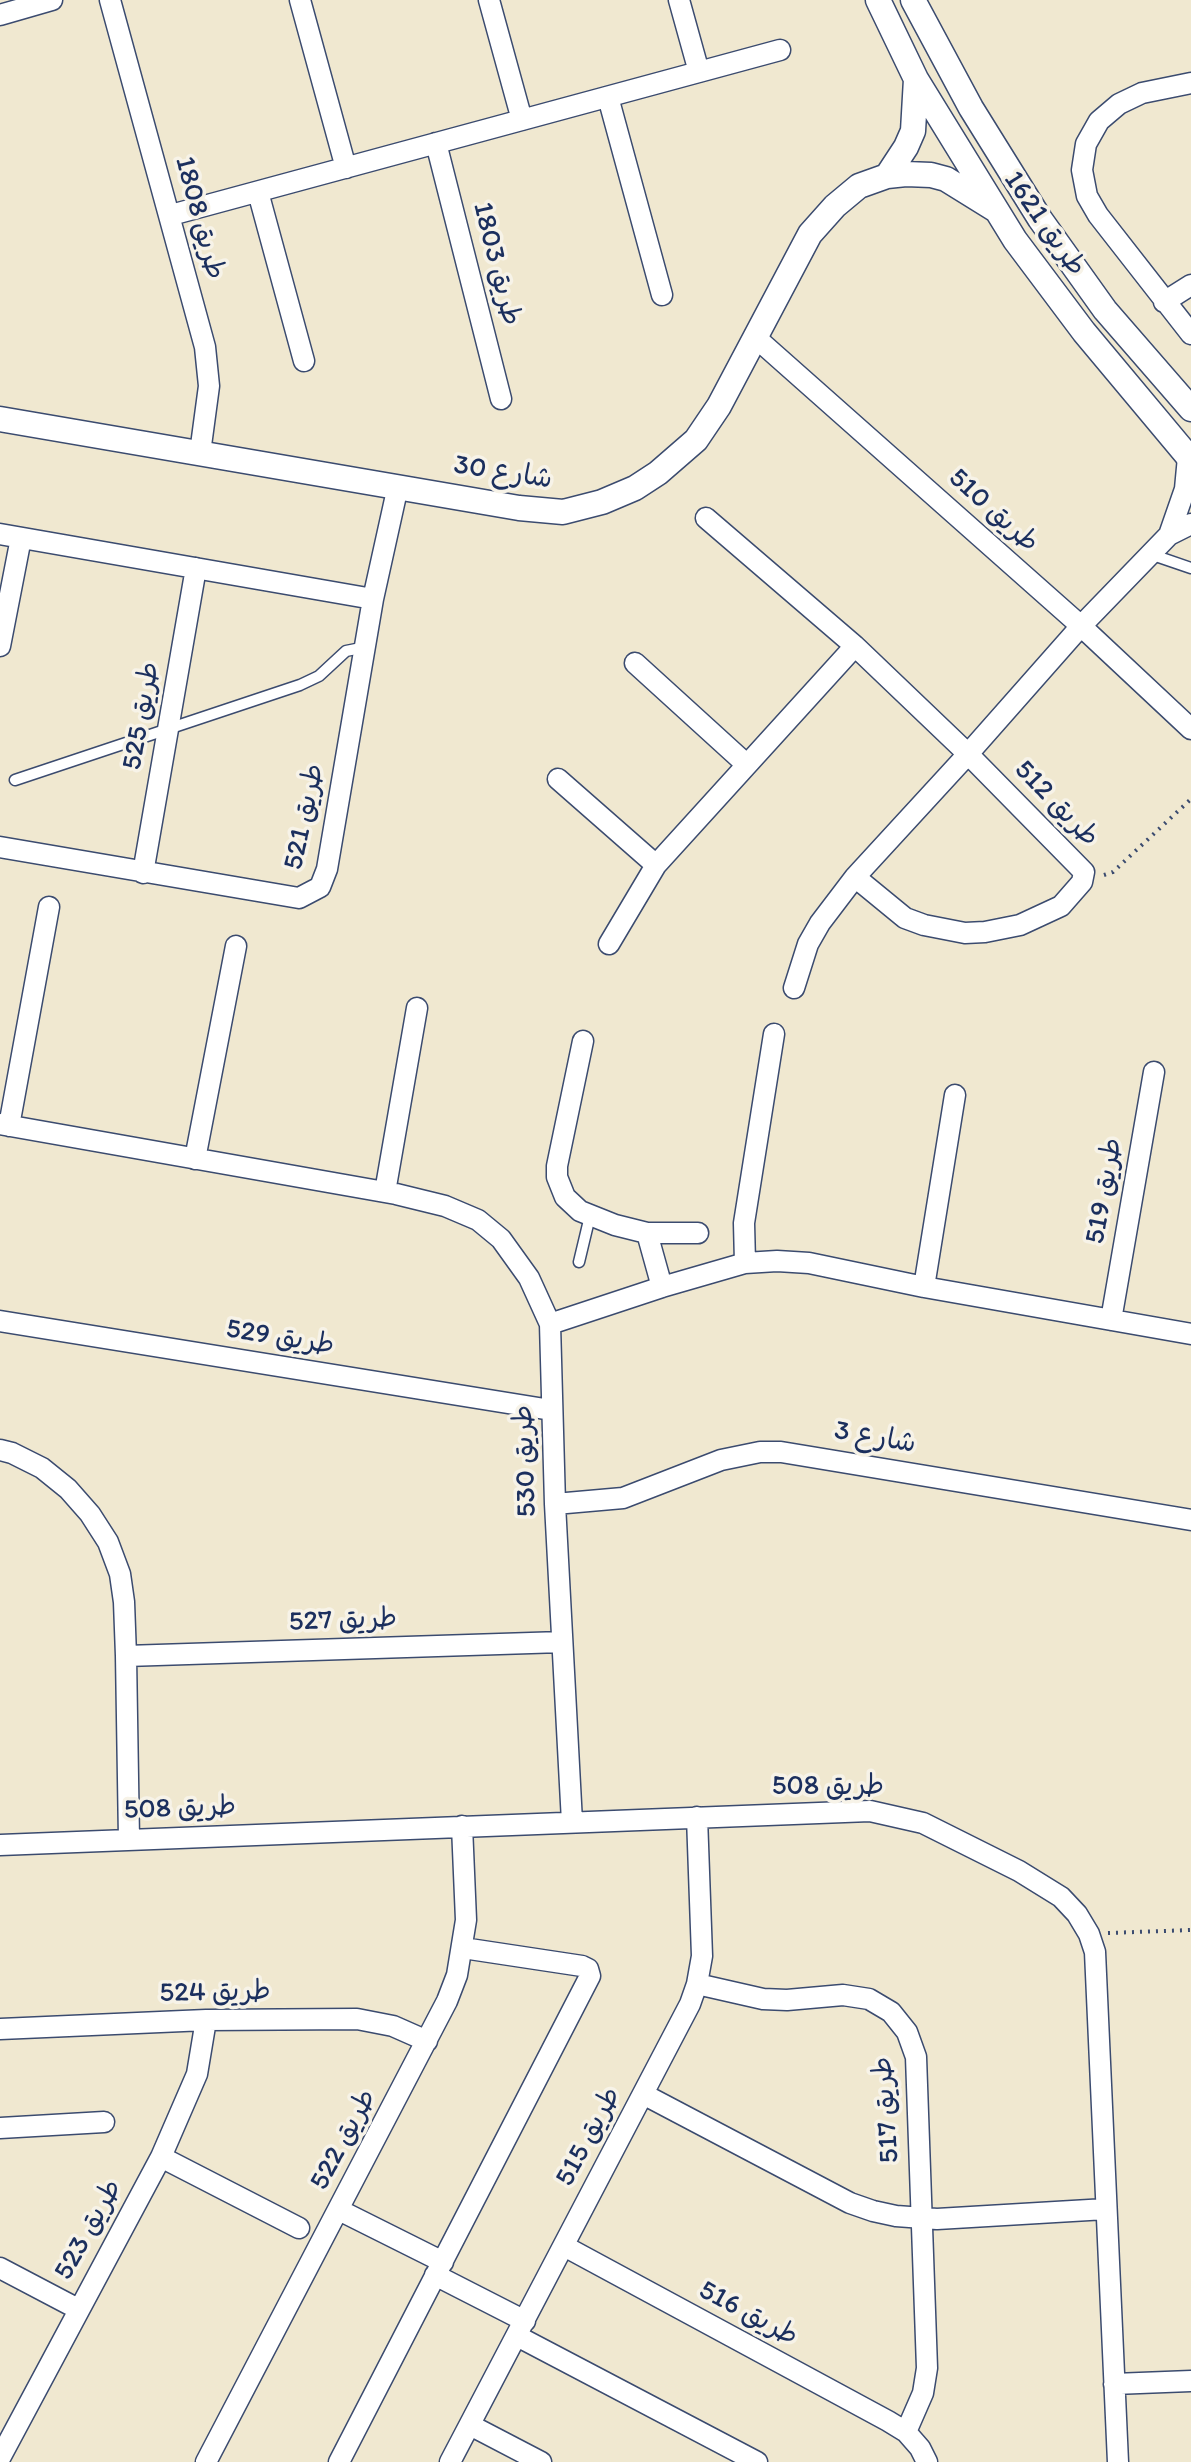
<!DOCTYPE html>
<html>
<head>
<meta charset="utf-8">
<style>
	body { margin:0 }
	canvas { display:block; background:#f0e8d0 }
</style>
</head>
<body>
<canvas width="1191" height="2462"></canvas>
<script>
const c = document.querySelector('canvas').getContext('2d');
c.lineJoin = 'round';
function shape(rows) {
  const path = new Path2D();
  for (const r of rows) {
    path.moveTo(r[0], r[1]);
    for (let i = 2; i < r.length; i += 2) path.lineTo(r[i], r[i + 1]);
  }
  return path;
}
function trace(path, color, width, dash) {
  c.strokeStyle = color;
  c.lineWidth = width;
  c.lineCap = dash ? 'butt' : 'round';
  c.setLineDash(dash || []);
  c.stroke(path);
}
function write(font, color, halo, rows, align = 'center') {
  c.font = font + ' Itim,"Playpen Sans Arabic",sans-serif';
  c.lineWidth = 7;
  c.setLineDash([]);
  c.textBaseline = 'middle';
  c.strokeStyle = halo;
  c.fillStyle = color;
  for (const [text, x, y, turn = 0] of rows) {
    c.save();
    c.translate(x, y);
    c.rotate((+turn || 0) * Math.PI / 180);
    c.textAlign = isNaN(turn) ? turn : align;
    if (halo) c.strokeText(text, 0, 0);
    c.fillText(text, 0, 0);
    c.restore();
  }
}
const path = shape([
	[1104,875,1113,872,1191,799],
	[1108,1933,1191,1930]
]);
const service = shape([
	[1150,554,1191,568],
	[15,780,300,685,319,676,346,651,366,647],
	[579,1262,590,1216]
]);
const minor = shape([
	[110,0,205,347,209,386,200,453],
	[300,0,346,168],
	[489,0,522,120],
	[679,0,699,72],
	[0,15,52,0],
	[1191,83,1142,93,1119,104,1099,121,1086,144,1082,170,1087,196,1098,215,1191,334],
	[608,97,662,295],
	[436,143,501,399],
	[258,192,304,361],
	[171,215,780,50],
	[1164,302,1191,285],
	[755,337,1081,626,1191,729],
	[706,518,855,646,968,754,1084,872,1082,882,1061,906,1020,925,985,932,965,933,924,925,905,918,855,877],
	[0,534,373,599],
	[1169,535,1185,489,1188,457],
	[0,646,21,538],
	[635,663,746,764],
	[558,779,656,865],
	[0,847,299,898,320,887,327,869,373,599,398,486],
	[143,873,196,568],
	[609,944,656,865,855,646],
	[794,988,808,944,820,923,855,877,968,754,1081,626,1169,535,1191,524],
	[583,1041,557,1166,557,1177,565,1197,580,1211,615,1225,647,1233,698,1233],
	[0,1124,396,1194,445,1206,478,1220,501,1239,529,1278,550,1324,555,1504,572,1822],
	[9,1126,49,907],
	[195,1159,236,946],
	[385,1192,417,1008],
	[647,1233,662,1287],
	[745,1263,744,1223,774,1034],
	[924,1287,955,1095],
	[1111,1320,1154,1072],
	[0,1321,551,1410],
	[550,1324,662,1287,745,1263,777,1261,809,1263,924,1287,1191,1334],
	[0,1450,12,1453,42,1468,68,1489,90,1514,108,1542,120,1574,124,1602,126,1656,129,1839],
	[555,1504,623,1498,721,1460,760,1452,781,1452,1191,1520],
	[126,1656,562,1642],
	[0,1845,870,1811,923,1823,1019,1871,1061,1897,1077,1914,1089,1934,1095,1952,1118,2462],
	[697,1984,763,1999,787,2000,843,1995,869,1999,891,2012,907,2032,916,2057,927,2368,923,2393,906,2432],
	[0,2029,206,2020,357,2019,393,2026,427,2041],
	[643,2094,850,2203,873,2211,896,2216,937,2219,1106,2209],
	[0,2128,104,2122],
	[161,2157,299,2228],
	[339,2210,443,2262],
	[564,2246,888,2421,906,2432,920,2448,927,2462],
	[0,2268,78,2309],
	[435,2275,525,2321],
	[517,2336,757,2462],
	[1114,2384,1191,2381],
	[470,2425,541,2462],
	[0,2458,161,2157,197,2074,206,2020],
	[206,2462,447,2001,457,1975,466,1920,462,1826],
	[339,2462,590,1976,588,1969,582,1966,463,1948],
	[450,2462,690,2004,697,1984,702,1956,697,1817]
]);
const tertiary = shape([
	[878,0,916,79,1015,240,1084,332,1191,460],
	[913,0,971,108,1040,219,1105,310,1191,409],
	[887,176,906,147,913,131,916,79],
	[0,419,519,508,563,512,602,502,635,488,658,473,696,440,719,406,810,234,835,206,859,186,887,176,906,174,931,175,946,179,996,210]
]);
const streetNames = [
	["طريق 1808",199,218,75],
	["طريق 1621",1044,224,55],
	["طريق 1803",496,264,76],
	["شارع 30",503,473,9],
	["طريق 510",993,511,42],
	["طريق 525",142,716,-80],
	["طريق 512",1056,804,46],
	["طريق 521",305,817,-78],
	["طريق 519",1105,1191,-80],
	["طريق 529",280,1338,9],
	["شارع 3",875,1438,10],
	["طريق 530",526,1461,-92],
	["طريق 527",343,1621,-2],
	["طريق 508",828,1787],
	["طريق 508",180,1809,-2],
	["طريق 524",215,1993,-1],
	["طريق 517",887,2110,-94],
	["طريق 515",589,2137,-62],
	["طريق 522",344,2140,-62],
	["طريق 523",89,2230,-61],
	["طريق 516",748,2314,28]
];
trace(service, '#3b4b6f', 13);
trace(minor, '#3b4b6f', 23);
trace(tertiary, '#3b4b6f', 27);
trace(path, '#3b4b6f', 4, [2, 6]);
trace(service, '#fff', 10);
trace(minor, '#fff', 20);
trace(tertiary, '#fff', 24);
write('28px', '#1b2f5e', '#f7f3e8', streetNames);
</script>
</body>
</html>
